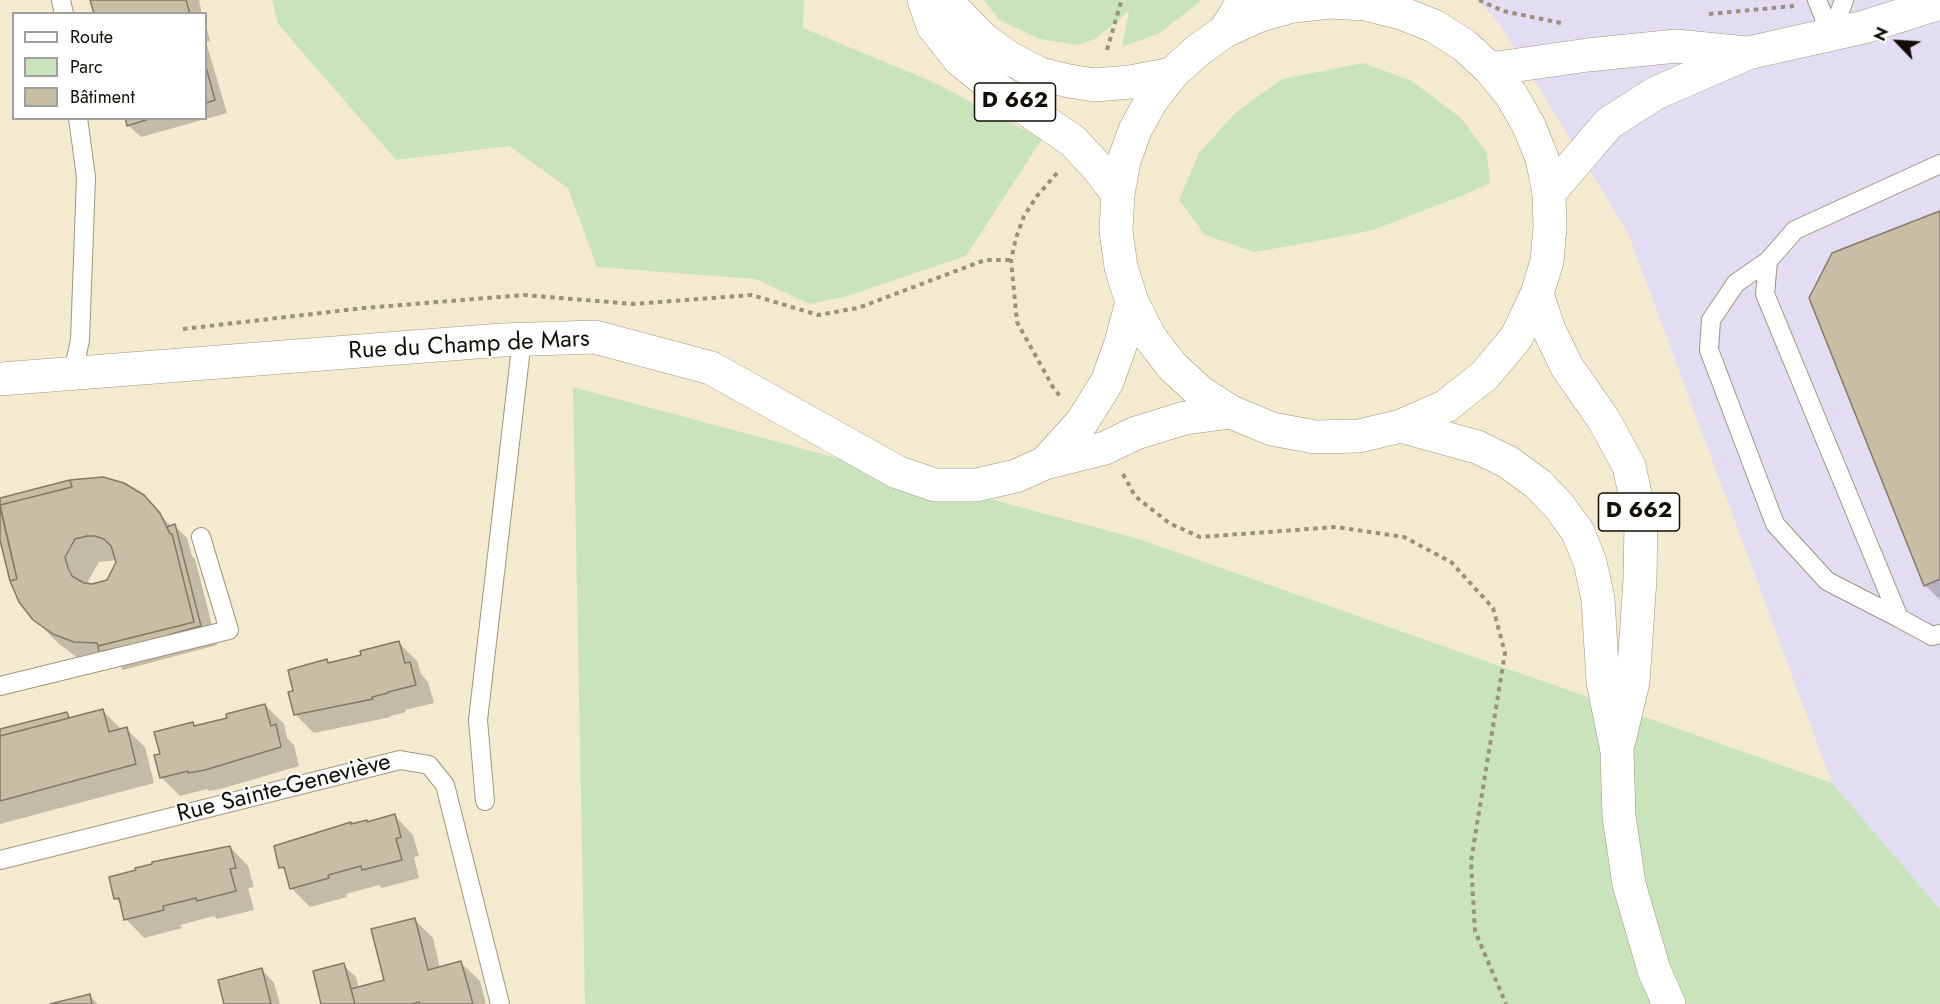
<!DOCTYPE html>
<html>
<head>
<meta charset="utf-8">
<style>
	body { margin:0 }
	#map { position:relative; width:1940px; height:1004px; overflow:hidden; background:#f4ead0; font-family:Jost,sans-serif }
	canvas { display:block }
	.legend { position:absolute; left:12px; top:12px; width:195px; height:108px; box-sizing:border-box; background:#fff; border:2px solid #a09f9b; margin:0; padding:8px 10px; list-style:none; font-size:18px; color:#120e06 }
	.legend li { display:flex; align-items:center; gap:12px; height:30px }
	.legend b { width:30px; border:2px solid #a09f9b }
	.north { position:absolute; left:1868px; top:12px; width:60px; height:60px; -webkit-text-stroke:4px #fff; paint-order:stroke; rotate:295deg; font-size:16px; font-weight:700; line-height:24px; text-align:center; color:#120e06 }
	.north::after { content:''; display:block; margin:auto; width:21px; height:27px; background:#120e06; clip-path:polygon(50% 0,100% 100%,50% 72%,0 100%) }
</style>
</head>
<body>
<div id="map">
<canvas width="1940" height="1004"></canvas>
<ul class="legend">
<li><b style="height:8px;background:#fff"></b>Route</li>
<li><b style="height:16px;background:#c9e4bc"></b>Parc</li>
<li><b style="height:16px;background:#c8bea5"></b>Bâtiment</li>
</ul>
<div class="north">N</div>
</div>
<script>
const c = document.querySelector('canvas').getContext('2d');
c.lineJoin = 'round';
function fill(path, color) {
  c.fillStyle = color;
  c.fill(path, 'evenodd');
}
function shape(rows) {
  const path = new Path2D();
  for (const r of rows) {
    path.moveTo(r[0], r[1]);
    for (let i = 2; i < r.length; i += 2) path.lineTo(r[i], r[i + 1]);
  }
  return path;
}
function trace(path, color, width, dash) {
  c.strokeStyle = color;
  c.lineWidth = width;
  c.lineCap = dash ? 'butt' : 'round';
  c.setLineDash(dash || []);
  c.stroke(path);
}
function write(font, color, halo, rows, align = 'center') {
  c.font = font + ' Jost,sans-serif';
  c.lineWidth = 4.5;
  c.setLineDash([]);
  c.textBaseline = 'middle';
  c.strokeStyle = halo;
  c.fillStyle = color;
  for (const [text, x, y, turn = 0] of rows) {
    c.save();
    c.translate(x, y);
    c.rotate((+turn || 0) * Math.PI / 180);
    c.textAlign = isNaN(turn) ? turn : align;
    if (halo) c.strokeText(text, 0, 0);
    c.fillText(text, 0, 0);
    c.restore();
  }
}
const industrial = shape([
	[1478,0,1940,0,1940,909,1832,783,1628,233,1499,23]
]);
const green = shape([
	[272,0,804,0,803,28,933,82,1042,139,966,256,844,297,810,304,755,279,597,267,568,188,509,146,396,160,278,24],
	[984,0,1202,0,1160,33,1122,47,1129,11,1095,39,1078,45,1040,39,999,20],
	[1363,63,1412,81,1461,118,1487,153,1490,183,1464,195,1373,230,1312,242,1254,252,1205,235,1179,200,1199,153,1235,113,1282,79],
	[573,387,1139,539,1832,783,1940,909,1940,1004,585,1004]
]);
const shadow = shape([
	[92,0,199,0,202,14,96,14],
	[206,25,210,41,206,42,227,113,141,137,128,125,126,118,206,118],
	[1940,213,1940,600,1925,585],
	[143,497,172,527,175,526,187,538,192,556,195,559,217,645,123,670,120,666,99,665,78,658,59,644,34,619,20,601,0,534,0,499],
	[117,560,118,562,108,582,90,585,88,581,99,562],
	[399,643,417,661,421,674,428,682,434,703,405,710,406,712,390,716,391,717,314,733,295,714,295,692,327,661,330,664,363,656],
	[265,705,284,724,287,738,294,745,299,766,224,788,209,791,207,789,180,796,161,777,162,755,193,724,196,727,229,719],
	[103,711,122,730,126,729,145,747,154,783,0,824,0,730,67,713,72,719],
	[395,816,413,835,419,856,414,857,419,878,382,888,379,885,346,894,347,897,310,907,291,888,288,874,281,867,367,821,368,823],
	[230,847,248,866,254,887,248,888,254,910,217,919,214,916,180,925,182,928,144,938,126,919,122,905,116,899],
	[414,919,433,938,440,968,461,963,480,981,486,1004,323,1004,343,965,356,977,359,989,386,981],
	[262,970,274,983,280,1004,225,1004],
	[89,995,98,1004,56,1004]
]);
const building = shape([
	[90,0,186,0,190,14,94,14,90,0],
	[206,67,215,100,206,103,206,67],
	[125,118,152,118,127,126,125,118],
	[1940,211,1940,579,1924,586,1809,298,1832,253,1940,211],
	[103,477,124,483,144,495,160,513,170,534,172,534,194,622,98,646,97,643,74,642,53,634,33,620,19,602,10,581,17,579,0,505,72,487,70,480,103,477],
	[87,536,95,536,104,539,111,546,116,562,107,580,92,584,84,583,72,576,68,568,65,557,75,539,87,536],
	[70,480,72,487,0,505,0,498,70,480],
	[0,507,17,579,10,581,0,540,0,507],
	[175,524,201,626,168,635,169,637,99,652,98,646,194,622,172,534,170,534,167,527,175,524],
	[399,641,405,663,410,662,416,685,388,692,388,693,372,697,373,699,294,715,288,692,293,691,288,670,327,659,328,663,361,655,360,651,399,641],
	[265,704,271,726,276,724,281,747,205,770,188,773,188,771,160,778,154,755,160,754,154,732,193,722,194,726,227,718,226,714,265,704],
	[103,709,109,732,127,727,136,764,0,801,0,736,103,709],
	[67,712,69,718,0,736,0,729,67,712],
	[395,814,401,837,396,839,402,860,362,870,361,866,328,875,329,878,290,889,284,867,279,868,274,846,351,822,351,824,367,820,367,822,395,814],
	[230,846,236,868,230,869,236,891,197,901,196,898,163,906,164,910,124,920,119,898,114,899,109,877,136,870,135,868,152,864,152,862,230,846],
	[415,918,428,970,461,961,473,1004,420,1004,419,1002,412,1004,355,1004,351,989,384,980,371,929,415,918],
	[344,963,355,1004,321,1004,313,971,344,963],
	[262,968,271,1004,224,1004,218,980,262,968],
	[90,994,92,1004,50,1004,90,994]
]);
const path = shape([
	[1479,0,1503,11,1561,23],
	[1709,14,1794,6],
	[1107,50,1121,2,1123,0],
	[1057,173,1037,196,1024,216,1016,238,1011,260,1017,322,1054,389,1060,396],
	[183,329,364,308,524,295,633,304,752,295,818,315,858,308,985,260,1011,260],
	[1123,474,1135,496,1169,523,1200,537,1336,527,1404,537,1451,562,1493,608,1505,653,1471,861,1475,931,1506,1004]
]);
const lane = shape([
	[61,0,64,14],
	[1817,0,1831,35],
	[1831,35,1844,0],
	[1940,164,1795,230,1768,261,1765,294,1899,618,1932,636,1940,634],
	[1768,261,1736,283,1711,320,1709,350,1775,524,1827,581,1899,618],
	[73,373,80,340,86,177,78,118],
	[0,686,229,630,201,537],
	[485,801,478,720,522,339],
	[0,860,400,760,429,765,445,785,500,1004]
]);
const street = shape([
	[1225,31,1244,0],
	[1490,69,1588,55,1676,46,1746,53],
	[1549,193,1609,123,1656,93,1748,53,1864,27,1940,3],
	[0,379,502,340,595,337,711,368,897,472,935,485,976,485,1016,476,1045,463,1105,448,1136,433,1185,418,1231,412],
	[1045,463,1082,422,1107,382,1121,343,1132,302]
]);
const primary = shape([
	[924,0,933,26,960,60,991,85,1073,141,1097,167,1118,194,1116,231,1121,267,1132,302,1149,336,1172,366,1200,392,1231,412,1272,429,1315,437,1359,436,1401,426,1446,406,1484,376,1516,338,1537,294,1547,261,1550,227,1549,193,1542,158,1529,126,1512,96,1490,69,1464,45,1434,26,1401,13,1366,4,1330,2,1293,6,1258,16,1225,31,1197,51,1172,74,1151,101,1135,130,1124,161,1118,194],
	[945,0,983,39,1011,59,1040,74,1069,81,1095,85,1130,82,1172,74],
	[1537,294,1549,330,1567,367,1604,420,1629,466,1641,521,1640,579,1633,682,1619,741],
	[1401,426,1477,447,1508,462,1538,484,1559,506,1578,532,1590,562,1598,599,1603,682,1617,751,1619,816,1629,884,1654,970,1669,1004]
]);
const shields = [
	[1015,102,81],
	[1639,512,81]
];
const shieldNames = [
	["D 662",1015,102],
	["D 662",1639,512]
];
const streetNames = [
	["Rue du Champ de Mars",469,346,-3],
	["Rue Sainte-Geneviève",284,789,-14]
];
fill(industrial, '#e3ddf3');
fill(green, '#c9e4bc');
fill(shadow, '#0003');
fill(building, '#c8bea5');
trace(building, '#837a63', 1.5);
trace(lane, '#9f967e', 20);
trace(street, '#9f967e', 34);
trace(primary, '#9f967e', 34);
trace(path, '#98917e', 4, [4.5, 4.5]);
trace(lane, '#fff', 18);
trace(street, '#fff', 33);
trace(primary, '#fff', 33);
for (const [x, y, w] of shields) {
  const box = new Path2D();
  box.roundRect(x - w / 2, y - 19, w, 38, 4.5);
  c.fillStyle = '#fff';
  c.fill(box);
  trace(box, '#120e06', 1.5);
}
write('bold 22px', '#120e06', null, shieldNames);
write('24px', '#120e06', '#fff', streetNames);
</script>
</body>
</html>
